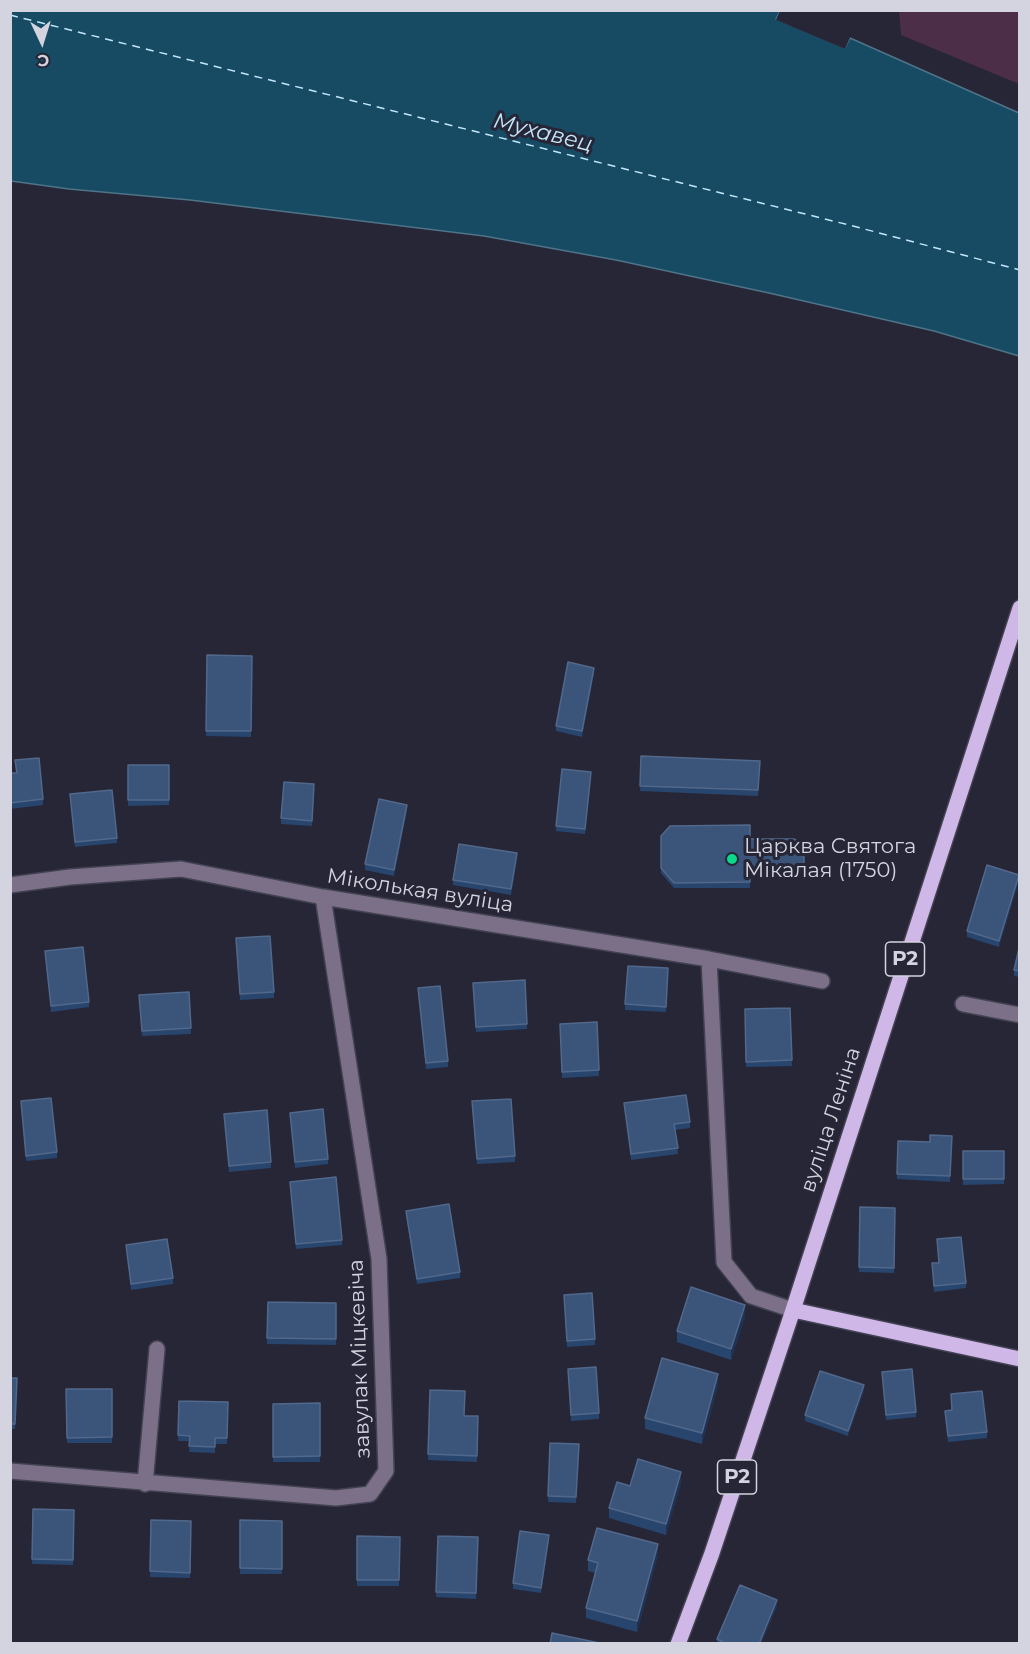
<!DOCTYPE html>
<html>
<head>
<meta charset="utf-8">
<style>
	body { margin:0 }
	#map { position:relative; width:1030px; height:1654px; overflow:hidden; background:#262637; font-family:Montserrat,sans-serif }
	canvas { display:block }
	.frame { position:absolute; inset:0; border:12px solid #d3d4df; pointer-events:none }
	.north { position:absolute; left:12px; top:12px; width:60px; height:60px; -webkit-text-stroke:4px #262637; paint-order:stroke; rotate:176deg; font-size:16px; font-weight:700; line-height:24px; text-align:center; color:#d3d4df }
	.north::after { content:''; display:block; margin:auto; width:21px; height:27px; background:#d3d4df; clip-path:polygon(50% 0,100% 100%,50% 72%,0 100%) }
</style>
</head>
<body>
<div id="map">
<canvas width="1030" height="1654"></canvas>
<div class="frame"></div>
<div class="north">С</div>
</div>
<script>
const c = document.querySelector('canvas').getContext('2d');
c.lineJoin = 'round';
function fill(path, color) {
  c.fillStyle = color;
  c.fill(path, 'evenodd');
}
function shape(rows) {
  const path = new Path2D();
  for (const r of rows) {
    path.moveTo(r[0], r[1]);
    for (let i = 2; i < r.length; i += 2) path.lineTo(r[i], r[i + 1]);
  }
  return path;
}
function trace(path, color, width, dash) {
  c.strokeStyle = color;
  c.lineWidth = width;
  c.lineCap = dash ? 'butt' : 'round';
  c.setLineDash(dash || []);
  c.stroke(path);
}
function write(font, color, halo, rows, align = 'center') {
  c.font = font + ' Montserrat,sans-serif';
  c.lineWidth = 6;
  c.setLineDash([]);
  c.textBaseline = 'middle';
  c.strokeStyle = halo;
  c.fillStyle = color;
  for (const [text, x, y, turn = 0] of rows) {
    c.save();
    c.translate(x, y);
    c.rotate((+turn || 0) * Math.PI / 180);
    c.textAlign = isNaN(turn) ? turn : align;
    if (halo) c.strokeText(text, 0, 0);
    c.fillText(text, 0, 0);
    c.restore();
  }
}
const green = shape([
	[899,11,1019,11,1019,84,901,35]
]);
const water = shape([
	[11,11,780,11,776,19,845,48,850,38,1019,113,1019,356,934,331,769,293,616,260,484,236,190,200,69,189,11,181,11,11]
]);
const pier = shape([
	[783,10,780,18,843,45,847,36,851,35,845,49,776,20,780,11]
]);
const ferry = shape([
	[10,15,849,225,1020,270]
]);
const minor = shape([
	[10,885,70,877,181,869,323,897,709,959,822,981],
	[709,959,724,1262,751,1296,793,1310],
	[963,1004,1020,1015],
	[10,1471,336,1498,370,1494,386,1471,379,1259,323,897],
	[145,1484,157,1349]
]);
const major = shape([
	[793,1310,1020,1359],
	[678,1644,712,1553,793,1310,1020,608]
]);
const wall = shape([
	[207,655,252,656,251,737,206,736],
	[594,673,582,737,556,731,556,726],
	[641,756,760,761,758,796,640,791],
	[15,760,43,799,43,805,10,809,10,774,16,773],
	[128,765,169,765,169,805,128,806],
	[591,778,585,834,556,831,556,826],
	[314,790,312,826,281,824,281,818],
	[70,794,117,838,117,843,75,847],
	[407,810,394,876,365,870,365,864],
	[661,836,750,839,804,868,795,876,750,876,750,888,674,888,661,873],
	[517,859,511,895,453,885,453,880],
	[1019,881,999,947,967,937,967,931],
	[236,943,274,992,274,998,240,1000],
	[1020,944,1020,977,1014,976,1014,970],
	[45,951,89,1002,89,1007,51,1012],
	[668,968,666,1012,625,1010,625,1004],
	[525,980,527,1029,476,1032,473,983],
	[418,988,448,1061,448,1067,426,1069],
	[189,992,191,1034,142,1036,139,995],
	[790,1008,792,1066,746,1067,745,1009],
	[597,1022,599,1076,562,1078,560,1024],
	[21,1101,57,1152,57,1158,26,1161],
	[624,1103,690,1122,690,1128,675,1130,678,1154,631,1160],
	[472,1107,515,1156,515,1162,477,1164],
	[290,1113,328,1159,328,1164,295,1168],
	[224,1114,271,1162,271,1168,229,1172],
	[952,1136,950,1182,897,1179,898,1141,930,1142],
	[963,1151,1004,1151,1004,1184,963,1185],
	[290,1182,342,1240,342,1245,296,1249],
	[860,1207,895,1208,894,1273,859,1272],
	[406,1211,460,1272,460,1278,417,1284,406,1216],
	[937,1239,966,1283,966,1288,934,1292,932,1263,939,1263],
	[126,1245,173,1278,173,1284,131,1290],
	[564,1295,595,1339,595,1345,567,1347],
	[268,1302,336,1303,336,1345,267,1344],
	[745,1316,731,1360,677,1342,677,1331],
	[568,1369,599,1413,599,1419,571,1421],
	[882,1372,916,1412,916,1417,886,1420],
	[10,1378,17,1378,15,1429,10,1429],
	[718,1385,702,1444,645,1429,645,1418],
	[66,1389,112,1389,112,1443,67,1443],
	[430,1390,465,1416,478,1416,477,1462,428,1460],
	[864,1391,848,1436,805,1421,805,1415],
	[951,1394,987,1432,987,1438,948,1442,945,1411,952,1410],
	[179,1401,228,1402,227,1444,215,1444,215,1453,189,1452,190,1441,178,1441],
	[320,1403,320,1462,273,1462,273,1404],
	[550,1443,579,1444,576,1503,548,1502],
	[681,1483,666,1535,609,1518,609,1508,630,1486],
	[33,1509,74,1510,73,1565,32,1564],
	[151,1520,191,1521,190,1578,150,1577],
	[240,1520,282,1521,282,1574,240,1574],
	[357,1536,400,1537,399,1586,357,1586],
	[438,1536,478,1537,476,1599,436,1597],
	[549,1540,541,1593,513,1589,513,1583],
	[658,1555,637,1632,586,1618,586,1608,595,1573,588,1571,588,1560],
	[777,1606,761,1644,717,1644,717,1639]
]);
const shadedWall = shape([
	[594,668,594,673,582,737,582,731],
	[407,805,407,810,394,876,394,870],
	[517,853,517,859,511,895,511,889],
	[804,863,804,868,795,876,795,870],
	[1019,875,1019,881,999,947,999,941],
	[745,1305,745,1316,731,1360,731,1349],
	[718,1374,718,1385,702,1444,702,1433],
	[864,1385,864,1391,848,1436,848,1431],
	[681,1472,681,1483,666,1535,666,1524],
	[549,1535,549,1540,541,1593,541,1588],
	[658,1544,658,1555,637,1632,637,1621],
	[777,1600,777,1606,761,1644,759,1644]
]);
const building = shape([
	[207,655,252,656,251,731,206,731,207,655],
	[568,662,594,668,582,731,556,726,568,662],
	[641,756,760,761,758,790,640,786,641,756],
	[39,758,43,799,10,803,10,773,17,773,15,760,39,758],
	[128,765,169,765,169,800,128,800,128,765],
	[562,769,591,772,585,829,556,826,562,769],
	[284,782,314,784,312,821,281,818,284,782],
	[112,790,117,838,75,842,70,794,112,790],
	[379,799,407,805,394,870,365,864,379,799],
	[750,825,750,839,794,839,804,845,804,863,795,870,750,870,750,882,674,883,661,868,661,836,670,826,750,825],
	[459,844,517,853,511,889,453,880,459,844],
	[987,865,1019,875,999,941,967,931,987,865],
	[270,936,274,992,240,994,236,938,270,936],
	[1020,944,1020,971,1014,970,1020,944],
	[83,947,89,1002,51,1006,45,951,83,947],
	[628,966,668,968,666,1007,625,1004,628,966],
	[525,980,527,1024,476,1027,473,983,525,980],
	[440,986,448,1061,426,1063,418,988,440,986],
	[189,992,191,1028,142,1031,139,995,189,992],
	[790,1008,792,1060,746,1062,745,1009,790,1008],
	[597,1022,599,1070,562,1072,560,1024,597,1022],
	[686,1095,690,1122,674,1124,678,1148,631,1154,624,1103,686,1095],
	[51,1098,57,1152,26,1156,21,1101,51,1098],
	[511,1099,515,1156,477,1159,472,1101,511,1099],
	[323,1109,328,1159,295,1162,290,1113,323,1109],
	[267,1110,271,1162,229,1166,224,1114,267,1110],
	[930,1135,952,1136,950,1176,897,1174,898,1141,930,1142,930,1135],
	[963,1151,1004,1151,1004,1179,963,1179,963,1151],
	[336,1177,342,1240,296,1244,290,1182,336,1177],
	[449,1204,460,1272,417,1279,406,1211,449,1204],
	[860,1207,895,1208,894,1268,859,1267,860,1207],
	[961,1237,966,1283,934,1286,932,1263,939,1263,937,1239,961,1237],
	[167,1239,173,1278,131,1284,126,1245,167,1239],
	[691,1287,745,1305,731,1349,677,1331,691,1287],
	[592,1293,595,1339,567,1341,564,1295,592,1293],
	[268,1302,336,1303,336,1339,267,1338,268,1302],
	[662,1358,718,1374,702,1433,645,1418,662,1358],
	[596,1367,599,1413,571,1415,568,1369,596,1367],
	[912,1369,916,1412,886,1415,882,1372,912,1369],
	[820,1371,864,1385,848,1431,805,1415,820,1371],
	[10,1378,17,1378,15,1424,10,1424,10,1378],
	[66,1389,112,1389,112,1437,67,1438,66,1389],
	[430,1390,465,1391,464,1416,478,1416,477,1456,428,1454,430,1390],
	[982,1391,987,1432,948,1436,945,1411,952,1410,951,1394,982,1391],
	[179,1401,228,1402,227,1438,215,1438,215,1447,189,1446,190,1436,178,1435,179,1401],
	[320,1403,320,1456,273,1457,273,1404,320,1403],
	[550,1443,579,1444,576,1497,548,1496,550,1443],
	[638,1459,681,1472,666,1524,609,1508,617,1482,630,1486,638,1459],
	[33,1509,74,1510,73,1560,32,1559,33,1509],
	[151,1520,191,1521,190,1573,150,1571,151,1520],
	[240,1520,282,1521,282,1569,240,1568,240,1520],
	[597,1528,658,1544,637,1621,586,1608,598,1563,588,1560,597,1528],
	[520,1531,549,1535,541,1588,513,1583,520,1531],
	[357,1536,400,1537,399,1580,357,1580,357,1536],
	[438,1536,478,1537,476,1593,436,1592,438,1536],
	[740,1585,777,1600,759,1644,727,1644,717,1639,740,1585],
	[552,1633,604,1644,550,1644,552,1633]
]);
const markers = [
	[732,859,6,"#0ad98b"]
];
const shields = [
	[905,959,39],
	[737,1477,39]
];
const shieldNames = [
	["Р2",905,959],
	["Р2",737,1477]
];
const poiNames = [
	["Царква Святога",744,847],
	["Мікалая (1750)",744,871]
];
const streetNames = [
	["Міколькая вуліца",420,891,9],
	["вуліца Леніна",831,1120,-72],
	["завулак Міцкевіча",360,1359,-92]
];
const waterNames = [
	["Мухавец",543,133,14]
];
fill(green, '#4d2e49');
fill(water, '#164b63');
trace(water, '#4f7488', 1.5);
fill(pier, '#262637');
trace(ferry, '#c2e6fa', 1.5, [8, 6]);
trace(minor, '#424252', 18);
trace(major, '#424252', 18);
trace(minor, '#7b7087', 15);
trace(major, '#cfb7e8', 15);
fill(wall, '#28456e');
fill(shadedWall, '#1f3253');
fill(building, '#3a547a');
trace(building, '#52688a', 1.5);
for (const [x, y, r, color] of markers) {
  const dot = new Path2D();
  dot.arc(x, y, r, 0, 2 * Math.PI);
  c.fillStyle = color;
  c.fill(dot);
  trace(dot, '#262637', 2);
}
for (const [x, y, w] of shields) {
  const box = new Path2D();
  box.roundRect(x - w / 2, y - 17, w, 34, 4.5);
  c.fillStyle = '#262637';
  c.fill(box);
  trace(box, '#d3d4df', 1.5);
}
write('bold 20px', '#d3d4df', null, shieldNames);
write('21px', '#d3d4df', '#262637', poiNames, 'left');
write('21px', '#d3d4df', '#262637', streetNames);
write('italic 22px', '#c2e6fa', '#262637', waterNames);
</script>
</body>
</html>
